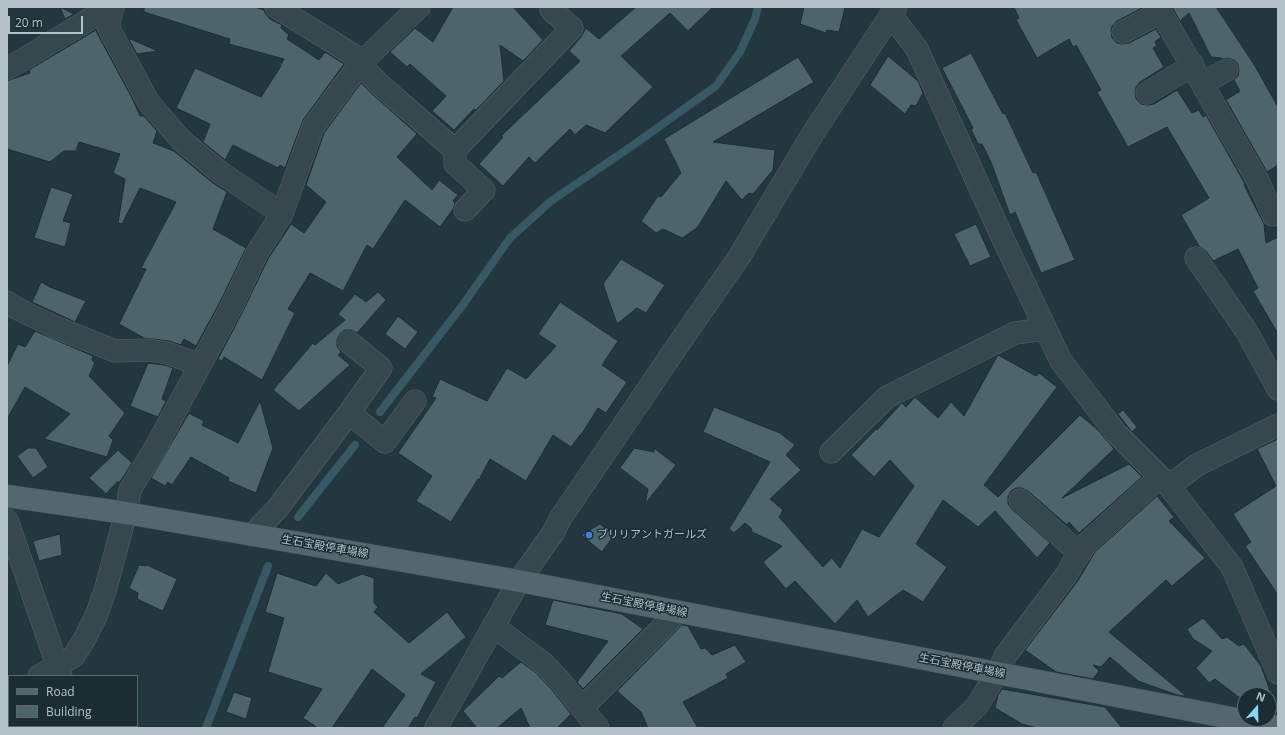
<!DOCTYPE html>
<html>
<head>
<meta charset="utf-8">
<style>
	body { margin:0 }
	#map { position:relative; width:1285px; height:735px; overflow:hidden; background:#23373e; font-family:"Open Sans",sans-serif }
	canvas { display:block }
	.frame { position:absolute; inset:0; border:8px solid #b3c2c9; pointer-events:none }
	.legend { position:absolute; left:8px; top:675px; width:130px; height:52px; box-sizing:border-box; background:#1c2c33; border:1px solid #58686f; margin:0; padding:5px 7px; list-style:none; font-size:12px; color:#b3c2c9 }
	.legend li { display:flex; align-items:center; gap:8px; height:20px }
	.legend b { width:20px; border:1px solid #58686f }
	.north { position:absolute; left:1237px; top:687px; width:40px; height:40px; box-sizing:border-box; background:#1c2c33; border:1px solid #58686f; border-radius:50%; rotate:20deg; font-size:11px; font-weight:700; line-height:16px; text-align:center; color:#b3c2c9 }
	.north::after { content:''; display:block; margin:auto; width:14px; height:18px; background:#87d7fa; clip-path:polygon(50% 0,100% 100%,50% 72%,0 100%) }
	.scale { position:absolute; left:8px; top:16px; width:75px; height:18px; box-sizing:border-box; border:2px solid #b3c2c9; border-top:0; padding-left:5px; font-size:12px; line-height:14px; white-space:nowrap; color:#b3c2c9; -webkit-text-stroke:3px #1c2c33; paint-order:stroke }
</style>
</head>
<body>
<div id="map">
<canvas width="1285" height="735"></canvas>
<div class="frame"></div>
<ul class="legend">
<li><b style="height:5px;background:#55676e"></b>Road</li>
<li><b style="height:11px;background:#4e646b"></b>Building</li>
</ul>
<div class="north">N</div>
<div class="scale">20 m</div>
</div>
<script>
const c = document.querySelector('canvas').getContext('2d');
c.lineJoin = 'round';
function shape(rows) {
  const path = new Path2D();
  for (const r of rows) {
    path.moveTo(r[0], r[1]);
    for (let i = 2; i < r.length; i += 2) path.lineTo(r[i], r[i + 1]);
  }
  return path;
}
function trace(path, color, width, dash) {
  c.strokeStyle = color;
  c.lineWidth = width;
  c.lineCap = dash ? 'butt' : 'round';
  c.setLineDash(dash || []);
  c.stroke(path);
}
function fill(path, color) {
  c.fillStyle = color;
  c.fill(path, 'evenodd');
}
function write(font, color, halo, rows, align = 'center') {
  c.font = font + ' "Open Sans","Noto Sans JP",sans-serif';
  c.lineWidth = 3;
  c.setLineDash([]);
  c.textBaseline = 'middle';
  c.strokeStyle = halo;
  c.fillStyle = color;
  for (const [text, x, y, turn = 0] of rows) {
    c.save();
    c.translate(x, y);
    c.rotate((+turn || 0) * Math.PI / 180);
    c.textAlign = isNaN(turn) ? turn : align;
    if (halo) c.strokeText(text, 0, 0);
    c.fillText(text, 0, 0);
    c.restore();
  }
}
const stream = shape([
	[380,412,462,306,510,238,551,201,632,146,716,86,740,52,755,19,758,7],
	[298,517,355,445],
	[206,728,268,566]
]);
const building = shape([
	[60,7,74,14,65,19,60,7],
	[144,7,255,7,264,10,265,13,270,19,282,25,281,28,289,35,287,39,319,60,325,52,344,64,303,120,285,168,280,165,278,168,233,145,225,160,203,142,210,124,176,108,195,68,261,97,281,66,280,66,284,59,229,44,230,39,144,12,144,7],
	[453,7,513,7,543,40,523,61,500,45,504,81,476,110,474,109,454,130,432,111,446,96,410,64,407,67,390,52,415,28,433,42,453,7],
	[636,7,713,7,688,31,670,13,621,56,653,87,605,133,586,125,575,135,570,129,535,163,529,157,503,186,479,164,503,137,501,136,580,61,569,51,581,37,586,28,599,39,636,7],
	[804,7,845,7,839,32,827,30,826,33,800,24,804,7],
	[1014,7,1144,7,1117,21,1112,26,1111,31,1112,38,1117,43,1122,44,1129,43,1156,29,1161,37,1155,42,1157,46,1153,48,1164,67,1140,82,1136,87,1135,93,1136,99,1141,104,1148,105,1154,104,1177,90,1192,113,1199,110,1203,117,1206,115,1245,184,1244,185,1264,224,1266,243,1278,237,1278,334,1253,291,1258,288,1238,249,1213,261,1206,251,1199,246,1181,215,1209,198,1167,127,1128,147,1097,92,1101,90,1076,45,1073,47,1069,39,1037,58,1016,20,1019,18,1014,7],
	[1172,7,1216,7,1255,66,1278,107,1278,165,1267,172,1226,100,1240,91,1234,80,1238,76,1239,71,1238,64,1234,60,1228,58,1222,59,1221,58,1211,57,1189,13,1180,21,1172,7],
	[96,30,97,33,133,100,140,116,144,116,157,131,153,143,174,151,213,183,227,192,213,229,246,248,221,300,196,346,184,339,181,345,169,341,144,338,119,324,146,269,141,268,176,202,140,188,122,224,118,223,125,179,113,173,120,154,79,142,76,151,64,151,50,162,7,149,7,81,30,73,29,70,96,30],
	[128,38,158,51,137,54,128,38],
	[971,53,1003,114,1005,113,1033,173,1036,172,1075,260,1041,273,1015,212,1010,215,991,162,982,144,978,144,971,129,973,128,942,68,971,53],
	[888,56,918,81,923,93,916,106,911,105,905,114,870,85,888,56],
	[798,57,814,82,713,142,775,150,773,170,753,194,749,193,742,200,726,181,697,228,682,238,663,229,656,233,641,221,658,196,661,197,681,173,664,139,798,57],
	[361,83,371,93,417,134,397,157,432,190,439,180,458,195,453,201,455,203,453,209,440,227,405,200,373,249,367,245,343,291,310,273,288,309,295,313,262,380,224,357,222,361,218,359,243,311,268,259,291,224,304,233,326,202,306,185,324,133,361,83],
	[51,187,73,194,63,221,71,223,65,247,34,238,51,187],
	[976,224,991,257,970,266,954,234,976,224],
	[621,259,665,285,646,313,637,308,617,324,603,284,621,259],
	[41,282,50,287,86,301,75,322,32,302,41,282],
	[378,292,386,300,357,333,351,330,345,330,340,334,337,340,337,346,341,352,338,355,350,365,299,411,273,390,313,343,315,345,345,320,338,314,355,294,366,302,378,292],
	[560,302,618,341,602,365,627,382,606,413,598,408,581,435,580,435,571,447,553,435,526,481,490,459,479,480,478,479,451,522,416,501,432,476,398,453,436,398,432,397,440,379,487,401,507,368,526,379,556,346,538,334,560,302],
	[398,316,418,332,405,349,385,334,398,316],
	[35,331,93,356,92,360,95,363,89,376,125,413,109,436,113,440,107,457,44,439,70,414,25,387,7,419,7,366,18,344,25,347,35,331],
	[998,355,1036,376,1039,373,1057,387,984,485,998,497,1080,415,1098,430,1114,449,1062,498,1129,464,1142,477,1079,533,1069,522,1067,525,1028,491,1022,488,1016,488,1011,491,1008,497,1008,504,1012,509,1050,543,1037,558,995,511,978,527,943,500,916,544,947,567,923,602,903,590,868,617,857,600,835,624,795,581,786,589,763,562,782,546,752,532,751,528,745,523,734,533,729,529,770,462,703,432,714,407,780,433,795,445,786,455,801,470,770,499,783,510,779,517,823,567,832,558,840,568,862,529,879,537,914,486,890,460,874,477,851,455,876,429,877,430,900,405,902,403,906,407,915,397,938,418,951,402,964,416,998,355],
	[148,363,164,365,173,368,162,399,166,401,158,417,130,406,148,363],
	[260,401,273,448,256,493,228,481,229,478,191,457,172,485,168,482,165,486,151,478,189,413,204,421,202,425,238,443,260,401],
	[1123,410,1137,427,1132,432,1118,414,1123,410],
	[1278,439,1278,595,1245,546,1251,542,1233,514,1276,486,1257,449,1278,439],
	[28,448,36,448,48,467,33,478,17,456,28,448],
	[634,448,654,452,654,448,676,465,645,504,648,489,620,468,634,448],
	[118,450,132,463,120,482,117,482,106,494,89,478,118,450],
	[1157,496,1174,517,1169,521,1205,558,1172,586,1166,580,1109,632,1185,695,1184,696,1177,695,1138,681,1110,657,1101,667,1093,665,1099,671,1093,679,1056,672,1025,650,1077,582,1095,552,1157,496],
	[600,524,614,535,602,552,581,535,600,524],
	[60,534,62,555,39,561,33,541,60,534],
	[139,565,145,566,147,565,177,579,163,611,137,599,138,593,129,588,139,565],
	[277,573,316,586,326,573,338,584,362,574,374,578,374,603,378,607,374,612,409,643,447,612,466,637,421,674,436,682,417,718,415,717,408,728,382,728,405,695,372,669,332,728,318,728,303,718,322,689,268,672,284,618,265,612,277,573],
	[553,600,622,614,643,629,583,689,577,682,608,641,545,625,553,600],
	[1203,618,1222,639,1227,637,1239,646,1244,644,1261,666,1278,713,1269,710,1269,695,1245,695,1245,702,1215,679,1209,683,1196,668,1212,651,1193,639,1187,629,1203,618],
	[682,625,688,626,701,649,705,648,712,655,735,645,746,662,726,674,728,678,683,702,698,728,648,728,641,712,617,691,682,625],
	[521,662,535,672,552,690,571,714,557,728,530,728,521,708,497,728,477,728,463,711,499,676,502,678,521,662],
	[1002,689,1105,707,1122,728,1037,728,1022,724,995,708,998,695,1002,689],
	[234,692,252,698,246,719,226,712,234,692]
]);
const minor = shape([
	[113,7,108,27,149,103,182,141,221,173,282,214],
	[276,7,355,56,360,64,419,7],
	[1158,7,1258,181,1273,215],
	[891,15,917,49,1003,239,1061,361,1116,433,1169,486,1232,567,1278,673],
	[1123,32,1161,12],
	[7,69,110,7],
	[1203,83,1227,70],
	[1147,93,1193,65],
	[455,150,455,164,484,190,465,210],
	[1196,258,1247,332,1278,389],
	[7,302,16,308,55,327,115,351,148,350,167,353,200,365],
	[349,413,385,442,415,401],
	[831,452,887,397,1015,333,1045,329],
	[1169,486,1197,465,1278,425],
	[1020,500,1079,553],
	[7,520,61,676],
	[252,535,277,509,349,413,381,368,349,342],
	[493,626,543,663,561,682,598,728],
	[39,676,74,656,85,638,96,616,105,591,126,513,130,490,158,443,232,306,257,253,282,214,313,127,360,64,379,84,455,150,572,28,551,10,553,7],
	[7,693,9,692],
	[582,708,678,612],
	[79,726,80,728],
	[436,728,519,581,553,533,560,519,669,358,739,257,812,135,896,7],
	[954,728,977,706,997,673,1006,655,1067,574,1074,561,1086,544,1160,477]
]);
const major = shape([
	[7,496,126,513,519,581,1278,727]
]);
const markers = [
	[589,535,4,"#3f7fe0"]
];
const poiNames = [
	["ブリリアントガールズ",597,535]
];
const streetNames = [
	["生石宝殿停車場線",325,547,10],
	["生石宝殿停車場線",644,605,11],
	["生石宝殿停車場線",962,666,11]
];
trace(stream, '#365965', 8);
fill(building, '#4e646b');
trace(building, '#1e2e35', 1);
trace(minor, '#55656c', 23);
trace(major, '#43535a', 23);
trace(minor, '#37474e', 22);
trace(major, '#55676e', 22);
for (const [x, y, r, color] of markers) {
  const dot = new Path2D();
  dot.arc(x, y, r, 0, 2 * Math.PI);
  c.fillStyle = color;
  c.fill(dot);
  trace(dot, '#1c2c33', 1.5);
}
write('11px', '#b3c2c9', '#1c2c33', poiNames, 'left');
write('11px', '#b3c2c9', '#1c2c33', streetNames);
</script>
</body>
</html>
